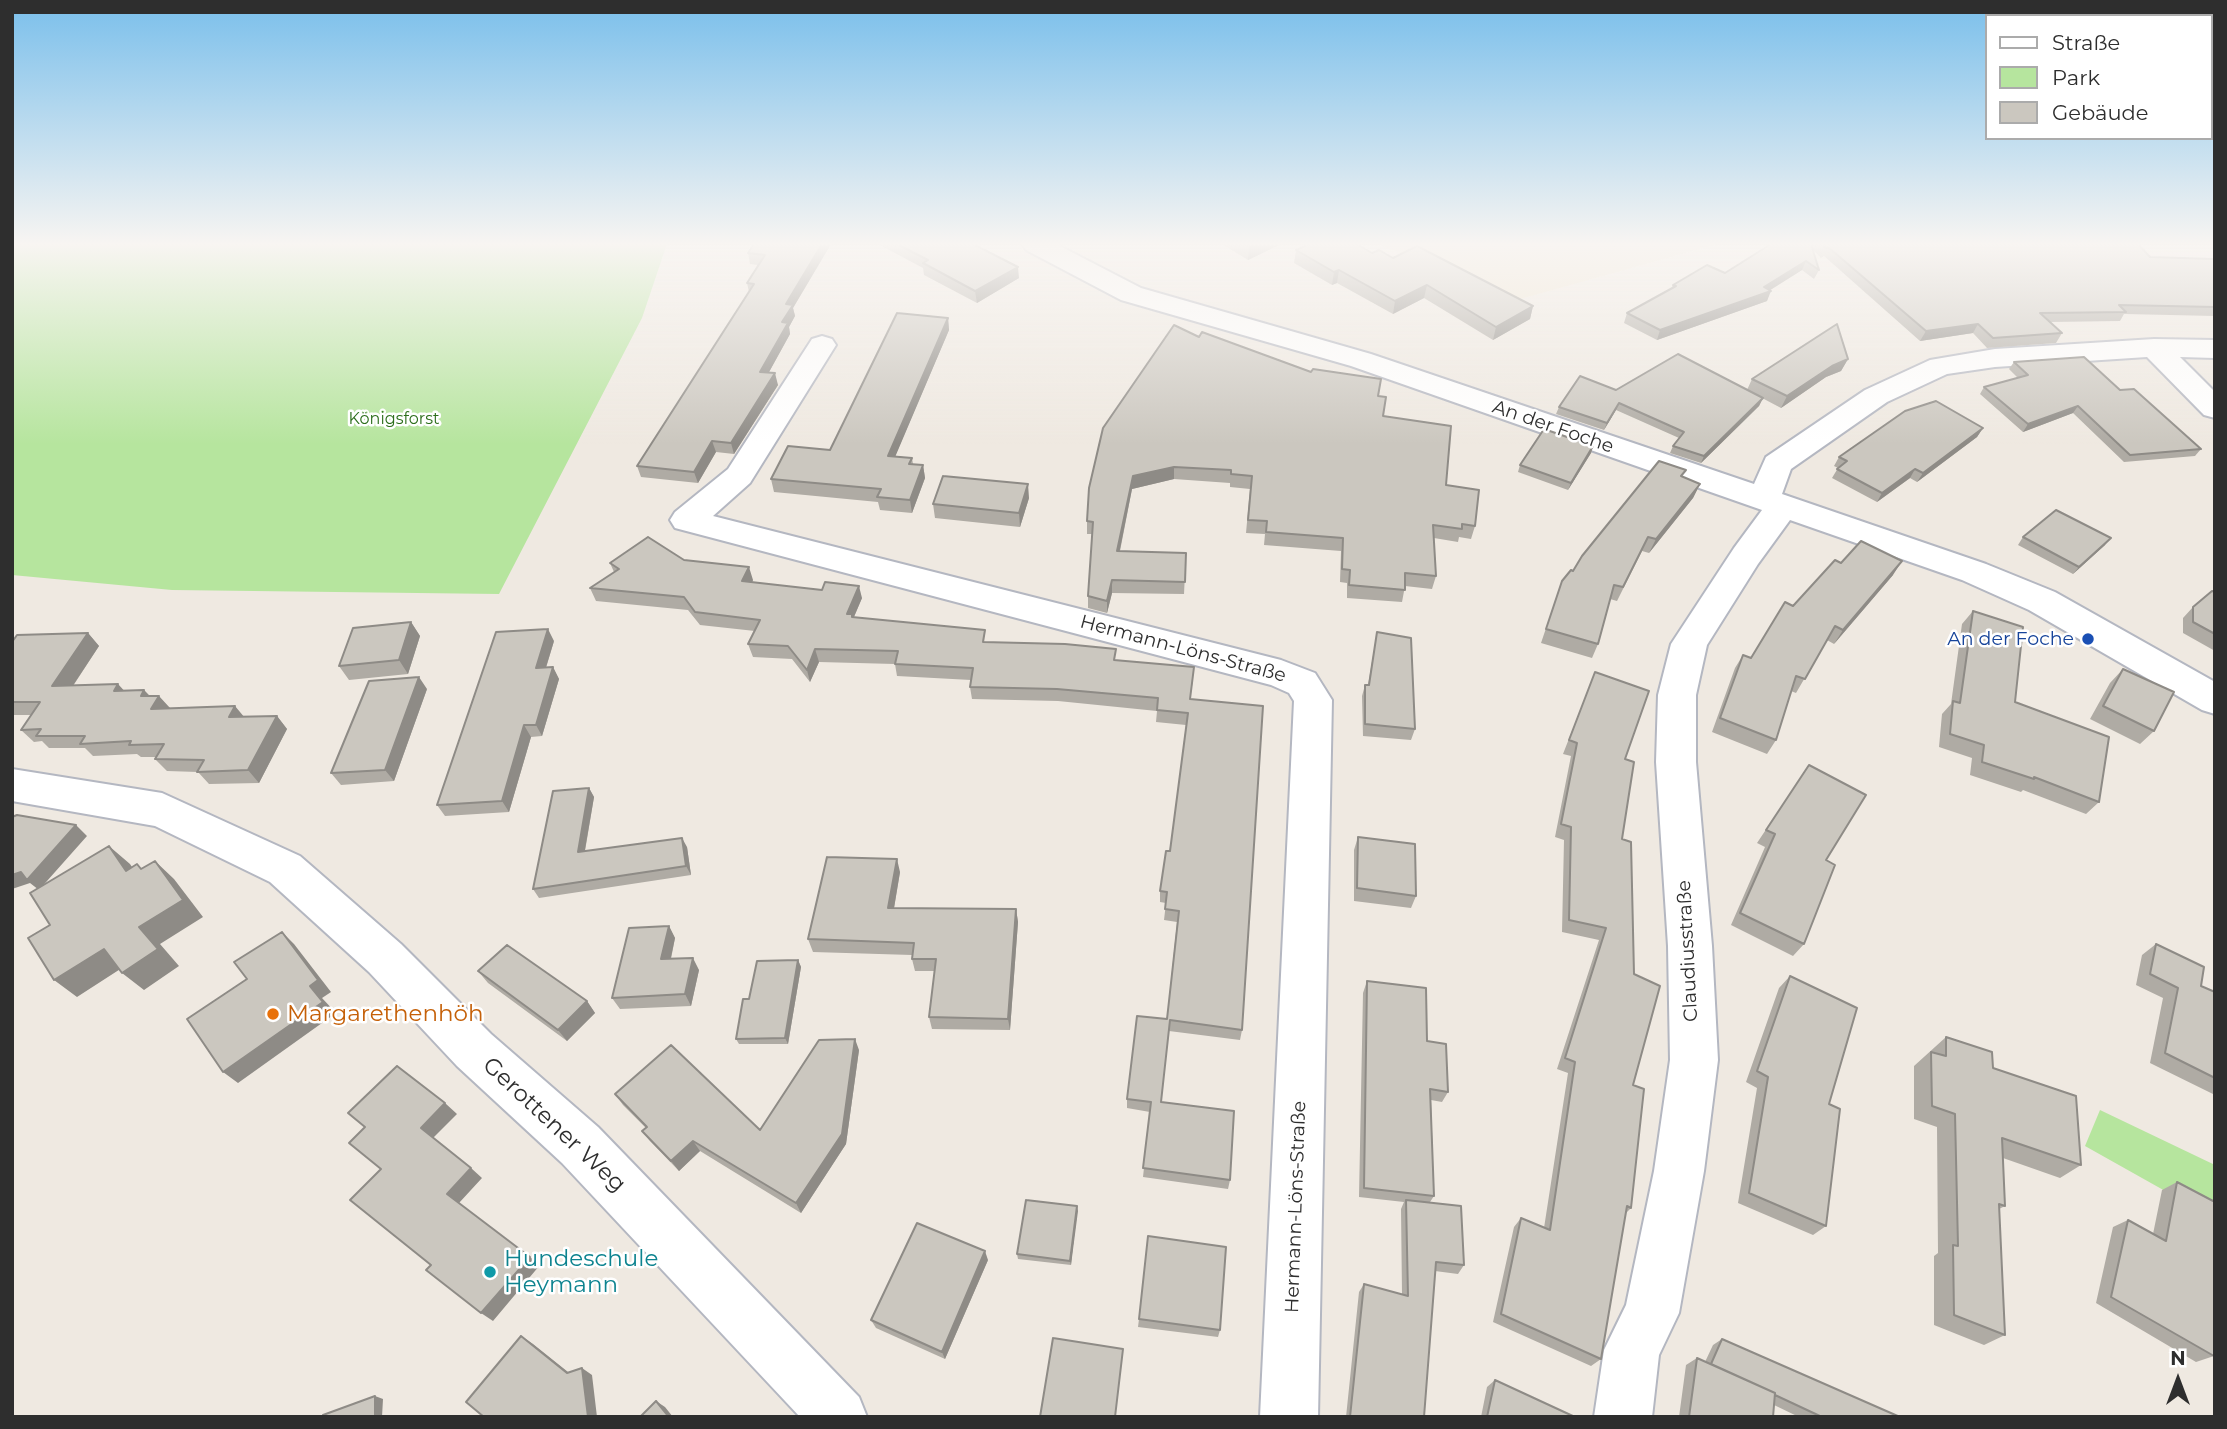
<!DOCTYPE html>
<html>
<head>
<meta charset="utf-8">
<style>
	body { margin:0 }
	#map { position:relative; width:2227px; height:1429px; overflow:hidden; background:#efe9e1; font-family:Montserrat,sans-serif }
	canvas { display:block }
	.frame { position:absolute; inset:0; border:14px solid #2e2e2e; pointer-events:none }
	.legend { position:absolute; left:1985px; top:14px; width:228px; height:126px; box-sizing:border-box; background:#fff; border:2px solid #ababab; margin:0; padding:9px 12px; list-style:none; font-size:21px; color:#2e2e2e }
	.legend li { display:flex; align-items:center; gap:14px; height:35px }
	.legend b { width:35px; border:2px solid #ababab }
	.north { position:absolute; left:2143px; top:1345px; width:70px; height:70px; -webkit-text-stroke:5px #fff; paint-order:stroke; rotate:0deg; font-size:19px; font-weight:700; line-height:28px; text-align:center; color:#2e2e2e }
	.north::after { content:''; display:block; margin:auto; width:24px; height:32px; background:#2e2e2e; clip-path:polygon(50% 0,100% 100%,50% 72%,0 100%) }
</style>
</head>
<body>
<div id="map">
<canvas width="2227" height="1429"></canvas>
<div class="frame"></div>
<ul class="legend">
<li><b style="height:9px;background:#fff"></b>Straße</li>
<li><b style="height:19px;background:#b6e59e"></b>Park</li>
<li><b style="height:19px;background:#cbc7bf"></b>Gebäude</li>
</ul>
<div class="north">N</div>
</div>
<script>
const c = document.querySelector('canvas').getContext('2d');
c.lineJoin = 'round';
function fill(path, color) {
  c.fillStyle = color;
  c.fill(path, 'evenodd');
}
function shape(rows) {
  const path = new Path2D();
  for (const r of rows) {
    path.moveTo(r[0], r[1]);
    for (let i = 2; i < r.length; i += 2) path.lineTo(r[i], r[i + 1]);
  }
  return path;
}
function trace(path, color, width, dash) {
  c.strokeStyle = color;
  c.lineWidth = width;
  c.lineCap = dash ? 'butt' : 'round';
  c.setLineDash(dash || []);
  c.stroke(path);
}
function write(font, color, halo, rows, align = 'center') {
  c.font = font + ' Montserrat,sans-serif';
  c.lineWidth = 5;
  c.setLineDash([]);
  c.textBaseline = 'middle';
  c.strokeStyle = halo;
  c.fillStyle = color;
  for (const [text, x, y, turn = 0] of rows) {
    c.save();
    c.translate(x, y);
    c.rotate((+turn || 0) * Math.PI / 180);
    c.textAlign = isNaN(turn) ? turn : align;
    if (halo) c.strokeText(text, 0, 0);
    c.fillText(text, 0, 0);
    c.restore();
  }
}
const education = shape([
	[1378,244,1718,244,1513,301]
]);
const green = shape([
	[12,244,667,244,642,318,499,594,172,590,12,575],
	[2100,1110,2215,1165,2215,1219,2085,1146]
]);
const minor = shape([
	[1022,244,1056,244,1141,288,1371,354,1754,484,1766,457,1865,390,1930,360,1995,349,2154,339,2215,340,2215,358,2180,357,2215,392,2215,418,2204,415,2147,357,1995,367,1947,374,1887,402,1791,469,1782,494,1986,564,2055,592,2215,682,2215,714,2202,710,2029,610,1962,580,1790,520,1758,564,1707,645,1696,695,1696,762,1712,946,1718,1060,1704,1171,1679,1313,1659,1355,1652,1417,1594,1417,1604,1350,1626,1305,1654,1171,1670,1060,1668,946,1656,762,1658,695,1671,644,1734,548,1762,510,1351,366,1121,300,1026,250,1022,244],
	[822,336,832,339,836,345,750,483,713,516,1281,660,1315,673,1332,700,1318,1417,1260,1417,1294,701,1289,693,1271,685,675,528,670,520,675,512,728,469,812,339,822,336],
	[12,769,162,793,300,856,401,944,491,1034,598,1127,859,1397,867,1417,800,1417,562,1163,457,1066,369,972,270,882,155,826,12,801,12,769]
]);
const wall = shape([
	[754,244,831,244,793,308,795,316,789,327,790,334,769,372,778,385,734,454,716,452,698,483,641,477,637,466,749,292,747,283,758,265,750,264,748,253],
	[878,244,980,244,977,246,1019,278,977,303,924,275,923,268],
	[1222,244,1281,244,1248,260],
	[1767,244,2138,244,2150,257,2215,259,2215,316,2124,314,2120,321,2050,322,2062,333,2056,343,1987,348,1973,333,1920,341,1824,256,1821,258,1813,250,1819,270,1814,279,1802,270,1770,290,1767,301,1657,340,1624,323,1627,313,1671,289,1673,285,1725,273,1769,246],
	[1296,250,1372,253,1393,258,1533,306,1530,319,1493,340,1424,298,1393,314,1337,283,1332,285,1294,263],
	[948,318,949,330,895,456,912,458,913,464,923,465,925,478,912,513,880,510,878,502,774,492,771,479,830,450],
	[1199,337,1311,372,1378,396,1383,416,1446,485,1475,526,1471,539,1459,537,1458,542,1434,538,1436,576,1432,589,1405,586,1402,602,1347,598,1347,583,1340,582,1341,551,1264,545,1265,534,1246,533,1250,489,1230,487,1230,483,1174,479,1132,489,1120,551,1186,553,1184,594,1112,593,1107,613,1088,608,1088,596,1092,534,1087,534,1087,521],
	[1848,359,1841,371,1826,377,1781,408,1747,390,1752,379],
	[2014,362,2120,390,2201,449,2195,456,2124,462,2073,413,2023,432,1980,394,1984,387,2018,378,2009,369],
	[1616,390,1763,398,1759,406,1701,463,1670,453,1673,446,1679,438,1616,410,1604,430,1556,414,1559,407],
	[1983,428,1977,437,1917,482,1910,478,1877,502,1832,478,1838,468,1834,466,1839,457],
	[1593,446,1591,453,1568,490,1518,472,1520,465],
	[1683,477,1700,484,1693,498,1649,553,1642,551,1617,601,1610,599,1598,644,1592,658,1541,643,1562,581],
	[1029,498,1020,527,935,518,933,504],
	[2023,537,2105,545,2073,574,2018,545],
	[684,560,753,580,752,582,862,598,854,617,986,642,1116,660,1193,680,1190,699,1242,1030,1240,1040,1169,1031,1161,1102,1230,1180,1228,1189,1143,1177,1150,1112,1127,1108,1127,1099,1167,1019,1177,922,1164,920,1166,903,1160,902,1160,891,1170,851,1186,725,1156,722,1157,711,1058,701,972,699,970,687,971,680,897,676,895,664,819,662,810,682,792,659,753,657,748,644,755,631,700,625,688,610,596,601,590,588,614,572,610,563],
	[1841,563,1893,575,1834,644,1827,640,1796,693,1791,691,1776,740,1767,754,1712,732,1735,668,1743,655,1751,658,1793,606],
	[2215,592,2215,651,2183,633,2183,618,2193,607],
	[1973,611,2015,702,2099,802,2086,814,2023,790,2021,792,1970,775,1972,758,1939,747,1942,714,1951,704,1962,624],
	[411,622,420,636,408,674,349,680,339,666],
	[1377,632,1415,729,1411,740,1363,736,1362,696,1365,685,1368,685],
	[88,633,99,646,73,686,125,691,144,690,150,696,170,708,244,717,277,716,287,729,259,783,209,784,198,772,167,771,155,759,157,757,141,757,137,754,93,756,85,748,49,748,42,741,34,742,21,730,31,715,12,715,12,642],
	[554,641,546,668,553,667,559,679,542,736,531,737,509,812,445,816,437,805],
	[2123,669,2154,731,2140,744,2090,719,2110,683],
	[1595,672,1625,759,1622,839,1633,1085,1631,1208,1625,1214,1601,1359,1591,1366,1493,1322,1514,1227,1521,1218,1544,1228,1568,1073,1557,1069,1599,940,1562,932,1564,840,1555,837,1571,756,1563,754],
	[427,689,394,781,341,785,331,773],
	[1809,765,1826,860,1804,944,1793,956,1731,925,1765,847,1757,843],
	[589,788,594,797,585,851,687,847,691,875,539,898,533,889],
	[1358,837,1416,896,1411,908,1354,901,1354,850],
	[900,872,894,908,1016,909,1018,922,1010,1030,932,1029,929,1017,935,971,915,971,912,959,912,955,813,952,808,939],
	[669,926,675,938,671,959,699,970,691,1006,620,1009,612,998],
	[2156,944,2201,986,2215,992,2215,1095,2150,1063,2163,998,2136,985,2142,955],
	[798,960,801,967,788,1044,739,1044,736,1039,749,999],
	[478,971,587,1001,595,1013,567,1041,488,983],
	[1790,976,1829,1104,1826,1226,1813,1235,1738,1203,1757,1088,1746,1082,1779,988],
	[1367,981,1427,1041,1448,1092,1442,1102,1431,1100,1434,1196,1430,1202,1464,1265,1458,1274,1435,1271,1424,1417,1346,1417,1359,1292,1364,1284,1402,1294,1401,1209,1404,1202,1359,1197,1363,993],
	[1946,1037,1993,1068,2081,1165,2060,1178,2003,1158,2005,1206,1999,1209,2005,1335,1984,1345,1934,1325,1934,1256,1938,1253,1937,1127,1914,1119,1914,1066],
	[859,1050,846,1144,801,1213,700,1151,679,1171,650,1141,642,1131,646,1128,623,1105,615,1094,760,1130],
	[2177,1182,2214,1356,2196,1362,2096,1303,2113,1227,2128,1220,2153,1234,2162,1190],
	[1077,1206,1071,1265,1018,1259,1017,1254],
	[988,1260,945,1359,876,1328,871,1320],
	[1139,1319,1220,1330,1218,1337,1138,1327],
	[1722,1339,1900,1417,1799,1417,1774,1405,1773,1417,1679,1417,1686,1365,1697,1358,1705,1362,1713,1345],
	[1495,1380,1575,1417,1481,1417,1487,1387]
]);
const shadedWall = shape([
	[822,244,831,244,793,308,795,316,789,327,790,334,763,383,760,372,786,304],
	[1254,244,1281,244,1248,260,1249,247],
	[1806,261,1802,270,1764,294,1771,291,1767,301,1657,340,1660,330,1764,287],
	[1018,267,1019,278,977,303,975,291],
	[1339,270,1337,283,1332,285,1334,272],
	[1427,285,1424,298,1393,314,1395,301],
	[1533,306,1530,319,1493,340,1496,327],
	[948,318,949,330,890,469,888,456],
	[1978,324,1973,333,1920,341,1926,331],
	[1848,359,1841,371,1826,377,1781,408,1787,396,1832,366],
	[775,373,778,385,734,454,731,443],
	[1763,398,1759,406,1701,463,1704,456],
	[1619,403,1616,410,1604,430,1607,423],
	[2078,406,2073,413,2023,432,2028,424],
	[1983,428,1977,437,1917,482,1923,473],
	[712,441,716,452,698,483,694,472],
	[1593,446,1591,453,1568,490,1571,483],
	[923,465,925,478,912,513,910,500],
	[1174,467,1174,479,1132,489,1117,564,1117,551,1133,476],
	[1915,469,1910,478,1877,502,1882,493],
	[1028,484,1029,498,1020,527,1019,513],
	[1700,484,1693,498,1649,553,1656,539],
	[2111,538,2105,545,2073,574,2079,567],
	[1902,561,1893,575,1834,644,1843,630],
	[749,567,753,580,746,594,742,581],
	[1112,580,1112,593,1107,613,1107,601],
	[859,586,862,598,853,619,847,614],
	[411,622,420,636,408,674,399,660],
	[548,629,554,641,542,680,536,668],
	[88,633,99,646,64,699,52,686],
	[815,649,819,662,810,682,807,670],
	[553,667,559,679,542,736,536,725],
	[419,677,427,689,394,781,385,770],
	[118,684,130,697,114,691],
	[144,690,155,702,159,696,170,708,162,721,141,696],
	[235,706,245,718,229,717],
	[277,716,287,729,259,783,248,770],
	[524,725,531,737,509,812,502,801],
	[589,788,594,797,583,861,578,852],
	[76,825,87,836,39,890,30,883,12,889,12,875],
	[682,838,687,847,691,875,686,866],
	[109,846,130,864,146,888,126,871],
	[897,859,900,872,892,920,888,908],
	[155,861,174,879,203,917,160,944,179,966,144,990,122,973,139,927],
	[1016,909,1018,922,1010,1030,1008,1019],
	[669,926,675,938,668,971,661,959],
	[282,932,294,944,331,992,322,998,336,1013,238,1083,223,1072,310,986],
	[104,949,125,966,77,997,54,980],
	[693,958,699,970,691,1006,685,994],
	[798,960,801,967,788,1044,785,1038],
	[587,1001,595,1013,567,1041,558,1030],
	[855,1039,859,1050,846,1144,801,1213,796,1203],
	[445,1103,457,1114,432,1139,421,1128],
	[693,1141,700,1151,679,1171,671,1161],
	[471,1168,482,1178,459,1203,447,1194],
	[1077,1206,1078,1211,1071,1265,1070,1261],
	[985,1251,988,1260,945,1359,942,1352],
	[530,1257,540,1265,493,1321,481,1313],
	[521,1336,533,1344,578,1380,567,1373],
	[582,1368,592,1375,597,1417,588,1417],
	[375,1396,383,1399,382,1417,375,1417],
	[656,1401,665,1407,673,1417,669,1417]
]);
const building = shape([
	[754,244,822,244,786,304,793,305,782,322,788,323,760,372,775,373,731,443,712,441,694,472,637,466,754,284,747,283,765,255,748,253,754,244],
	[897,244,973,244,1018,267,975,291,923,263,928,260,897,244],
	[1309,244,1357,244,1372,253,1379,250,1393,258,1417,246,1533,306,1496,327,1427,285,1395,301,1339,270,1334,272,1296,250,1309,244],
	[1771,244,1811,244,1819,270,1806,261,1764,287,1771,291,1660,330,1627,313,1676,286,1673,285,1707,265,1725,273,1771,244],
	[1821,244,2138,244,2150,257,2215,259,2215,307,2119,305,2126,312,2040,313,2062,333,1993,338,1978,324,1926,331,1828,247,1826,248,1821,244],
	[897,313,948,318,888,456,912,458,909,464,923,465,910,500,877,497,881,489,771,479,788,446,830,450,897,313],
	[1837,324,1848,359,1832,366,1787,396,1752,379,1837,324],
	[1174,325,1199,337,1202,332,1311,372,1313,369,1381,379,1378,396,1386,397,1383,416,1451,426,1446,485,1479,490,1475,526,1462,524,1462,529,1433,525,1436,576,1405,573,1405,590,1349,585,1350,570,1342,569,1343,538,1266,532,1267,521,1248,520,1252,476,1231,474,1231,470,1174,467,1133,476,1117,551,1186,553,1185,582,1112,580,1107,601,1088,596,1093,522,1087,521,1089,488,1103,428,1174,325],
	[1678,354,1763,398,1704,456,1673,446,1684,432,1619,403,1607,423,1559,407,1580,376,1616,390,1678,354],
	[2084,357,2120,390,2134,389,2201,449,2130,455,2078,406,2028,424,1984,387,2028,375,2014,362,2084,357],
	[1936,401,1983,428,1923,473,1915,469,1882,493,1837,469,1847,461,1839,457,1905,411,1936,401],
	[1544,429,1593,446,1571,483,1520,465,1544,429],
	[1659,461,1686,470,1681,476,1700,484,1656,539,1648,537,1623,587,1614,585,1598,644,1546,629,1562,581,1571,570,1573,571,1582,556,1659,461],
	[943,476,1028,484,1019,513,933,504,943,476],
	[2056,510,2111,538,2079,567,2023,537,2056,510],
	[648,537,684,560,749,567,742,581,822,590,825,582,859,586,847,614,852,614,852,617,985,630,983,642,1065,644,1116,649,1114,660,1194,667,1190,699,1263,706,1242,1030,1170,1020,1161,1102,1234,1111,1230,1180,1143,1168,1151,1102,1127,1099,1137,1016,1167,1019,1179,911,1165,909,1167,892,1160,891,1166,851,1170,851,1188,713,1157,710,1158,698,1057,689,970,687,973,668,895,664,898,651,815,649,807,670,788,646,748,644,760,620,695,612,684,597,590,588,619,569,610,563,648,537],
	[1861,541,1902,561,1843,630,1835,626,1805,679,1796,676,1776,740,1720,718,1743,655,1751,658,1785,602,1793,606,1835,560,1841,563,1861,541],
	[2212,591,2215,592,2215,634,2193,622,2193,607,2212,591],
	[1973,611,2023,627,2015,702,2109,737,2099,802,2034,777,2034,779,1982,762,1984,745,1950,734,1953,701,1960,703,1973,611],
	[411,622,399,660,339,666,353,628,411,622],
	[548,629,536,668,553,667,536,725,524,725,502,801,437,805,496,632,548,629],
	[1377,632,1411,638,1415,729,1365,724,1365,685,1369,685,1377,632],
	[88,633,52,686,118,684,114,691,144,690,141,696,159,696,151,709,235,706,229,717,277,716,248,770,197,772,204,760,155,759,164,744,129,745,131,741,80,744,85,736,36,736,41,729,21,730,40,702,12,702,12,642,17,635,88,633],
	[2123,669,2174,692,2154,731,2103,706,2123,669],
	[1595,672,1649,691,1625,759,1634,762,1622,839,1631,842,1634,974,1660,986,1633,1085,1644,1089,1631,1208,1627,1206,1601,1359,1501,1314,1521,1218,1550,1230,1575,1062,1565,1058,1606,928,1569,920,1571,827,1561,824,1577,743,1569,740,1595,672],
	[419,677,385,770,331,773,369,681,419,677],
	[1809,765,1866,795,1826,860,1835,865,1804,944,1740,913,1775,834,1766,830,1809,765],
	[589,788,578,852,682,838,686,866,533,889,553,791,589,788],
	[17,815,76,825,27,880,21,872,12,875,12,817,17,815],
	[1358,837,1415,844,1416,896,1357,888,1358,837],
	[109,846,126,871,137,864,141,869,155,861,183,900,139,927,158,949,122,973,104,949,54,980,28,938,50,925,30,893,109,846],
	[827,857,897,859,888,908,1016,909,1008,1019,929,1017,936,959,912,959,914,943,808,939,827,857],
	[669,926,661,959,693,958,685,994,612,998,629,928,669,926],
	[282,932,318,980,310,986,323,1002,223,1072,187,1019,247,979,234,962,282,932],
	[2156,944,2204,967,2201,986,2215,992,2215,1078,2165,1053,2178,988,2150,974,2156,944],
	[507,945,587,1001,558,1030,478,971,507,945],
	[798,960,785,1038,736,1039,743,999,749,999,757,961,798,960],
	[1790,976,1857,1008,1829,1104,1840,1109,1826,1226,1749,1193,1768,1077,1757,1071,1790,976],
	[1367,981,1426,988,1427,1041,1446,1044,1448,1092,1430,1089,1434,1196,1364,1188,1367,981],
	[1946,1037,1992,1052,1993,1068,2076,1096,2081,1165,2002,1138,2005,1206,1999,1204,2005,1335,1954,1315,1953,1245,1958,1246,1955,1114,1932,1106,1931,1052,1946,1056,1946,1037],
	[855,1039,842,1134,796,1203,693,1141,671,1161,642,1131,647,1127,615,1094,671,1045,760,1130,819,1040,855,1039],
	[397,1066,445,1103,421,1128,471,1168,447,1194,530,1257,481,1313,426,1270,431,1265,350,1200,381,1169,349,1143,365,1127,348,1113,397,1066],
	[2177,1182,2215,1202,2215,1349,2214,1356,2111,1297,2128,1220,2166,1241,2177,1182],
	[1026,1200,1077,1206,1070,1261,1017,1254,1026,1200],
	[1406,1200,1461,1206,1464,1265,1436,1262,1424,1417,1350,1417,1364,1284,1408,1296,1406,1200],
	[917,1223,985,1251,942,1352,871,1320,917,1223],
	[1148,1236,1226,1247,1220,1330,1139,1319,1148,1236],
	[521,1336,567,1373,582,1368,588,1417,484,1417,466,1402,521,1336],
	[1053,1338,1123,1349,1115,1417,1040,1417,1053,1338],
	[1722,1339,1900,1417,1822,1417,1775,1395,1775,1393,1711,1364,1722,1339],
	[1697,1358,1775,1393,1773,1417,1689,1417,1697,1358],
	[1495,1380,1575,1417,1487,1417,1495,1380],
	[375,1396,375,1417,323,1417,323,1415,375,1396],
	[656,1401,669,1417,640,1417,656,1401]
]);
const markers = [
	[2088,639,7,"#1a4fb4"],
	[273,1014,7,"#e8710a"],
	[490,1272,7,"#0f9aa8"]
];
const farParknames = [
	["Königsforst",394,419]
];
const streetNames = [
	["An der Foche",1553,427,19],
	["Hermann-Löns-Straße",1183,649,15],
	["Claudiusstraße",1688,951,-93],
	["Hermann-Löns-Straße",1296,1207,-88]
];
const transitNames = [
	["An der Foche",2074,639]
];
const nearFoodnames = [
	["Margarethenhöh",287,1014]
];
const nearStreetnames = [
	["Gerottener Weg",554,1125,43]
];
const nearCulturenames = [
	["Hundeschule",504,1259],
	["Heymann",504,1285]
];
fill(education, '#f0e6d1');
fill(green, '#b6e59e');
trace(minor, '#b4b7c1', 4);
fill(minor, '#fff');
fill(wall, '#afaba4');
fill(shadedWall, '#8e8b86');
fill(building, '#cbc7bf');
trace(building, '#8e8b86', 2);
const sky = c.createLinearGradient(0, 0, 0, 444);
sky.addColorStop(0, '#7abfeb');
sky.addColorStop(0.55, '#f8f5f2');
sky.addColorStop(1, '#f8f5f200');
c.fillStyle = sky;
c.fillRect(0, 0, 2227, 444);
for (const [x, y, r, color] of markers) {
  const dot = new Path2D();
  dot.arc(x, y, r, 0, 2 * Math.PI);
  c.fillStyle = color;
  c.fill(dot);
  trace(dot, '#fff', 2.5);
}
write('16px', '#2c6e1b', '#fff', farParknames);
write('19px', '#2e2e2e', '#fff', streetNames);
write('19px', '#164399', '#fff', transitNames, 'right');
write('23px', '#c56008', '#fff', nearFoodnames, 'left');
write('23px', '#2e2e2e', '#fff', nearStreetnames);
write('23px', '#0d838f', '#fff', nearCulturenames, 'left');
</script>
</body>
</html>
